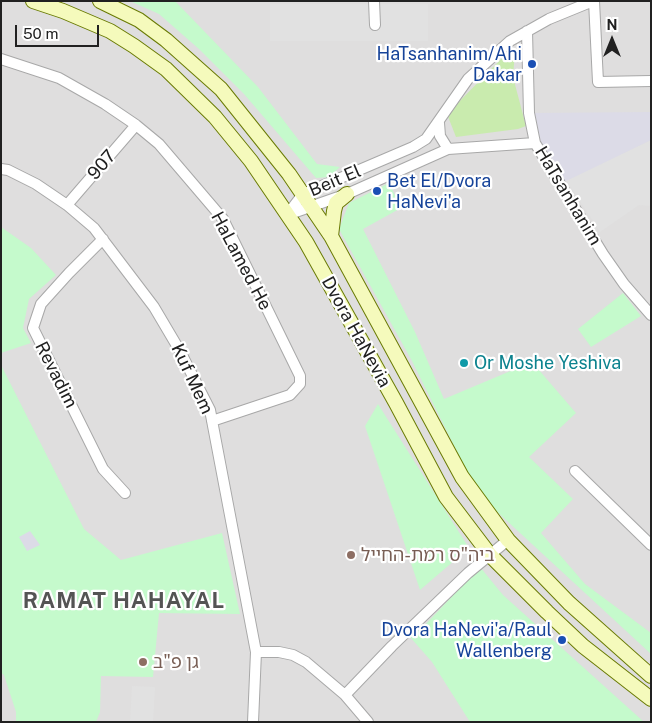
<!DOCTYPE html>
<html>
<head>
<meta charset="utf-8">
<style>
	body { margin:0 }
	#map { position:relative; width:652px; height:723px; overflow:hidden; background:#f1eee7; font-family:"Public Sans",sans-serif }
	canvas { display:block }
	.frame { position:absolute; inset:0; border:2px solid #212121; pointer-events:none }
	.north { position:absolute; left:587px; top:15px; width:50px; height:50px; -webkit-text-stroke:4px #fff; paint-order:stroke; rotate:0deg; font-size:14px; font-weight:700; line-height:20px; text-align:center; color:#212121 }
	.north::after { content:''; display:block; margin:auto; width:18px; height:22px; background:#212121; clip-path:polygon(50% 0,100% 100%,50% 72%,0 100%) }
	.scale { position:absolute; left:15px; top:25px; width:84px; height:22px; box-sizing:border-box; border:2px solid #212121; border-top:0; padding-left:6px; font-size:15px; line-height:18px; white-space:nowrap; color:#212121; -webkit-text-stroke:4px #fff; paint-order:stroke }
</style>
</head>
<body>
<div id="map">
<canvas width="652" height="723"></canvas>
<div class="frame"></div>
<div class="north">N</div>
<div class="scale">50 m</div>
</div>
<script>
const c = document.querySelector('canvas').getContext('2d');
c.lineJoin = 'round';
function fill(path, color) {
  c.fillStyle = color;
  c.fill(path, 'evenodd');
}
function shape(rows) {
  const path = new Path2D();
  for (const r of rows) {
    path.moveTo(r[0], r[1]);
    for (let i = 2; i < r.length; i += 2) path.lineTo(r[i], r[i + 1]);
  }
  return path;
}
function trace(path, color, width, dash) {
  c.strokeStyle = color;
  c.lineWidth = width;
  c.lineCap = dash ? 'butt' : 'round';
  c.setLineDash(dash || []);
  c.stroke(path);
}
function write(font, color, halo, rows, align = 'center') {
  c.font = font + ' "Public Sans","Noto Sans Hebrew",sans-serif';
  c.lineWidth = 4.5;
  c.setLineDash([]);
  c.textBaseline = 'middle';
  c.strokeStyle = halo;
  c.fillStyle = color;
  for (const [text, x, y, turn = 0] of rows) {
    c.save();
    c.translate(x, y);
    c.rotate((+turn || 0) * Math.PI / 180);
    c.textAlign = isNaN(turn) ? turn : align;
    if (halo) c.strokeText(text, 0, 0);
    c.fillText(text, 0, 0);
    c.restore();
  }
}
const residential = shape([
	[1,1,651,1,651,722,1,722]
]);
const grass = shape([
	[515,51,513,77,526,126,518,129,456,137,447,114,507,53]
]);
const park = shape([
	[130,1,175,1,258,87,317,164,340,167,329,177,316,178,244,94,199,49,159,14],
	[389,183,401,208,363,229,415,332,444,399,532,362,576,413,529,457,573,499,541,533,585,584,651,633,651,654,493,508,466,470,412,361,339,229,349,203],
	[1,227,31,248,56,275,29,299,23,328,31,343,1,353],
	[623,293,641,316,591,347,578,329],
	[1,365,84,529,121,560,222,533,240,614,159,613,153,677,101,676,100,712,96,722,16,722,16,712,4,675,1,673],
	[378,404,469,548,420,590,365,426],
	[480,567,503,595,644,722,470,722,432,662,410,637,423,627]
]);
const parking = shape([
	[270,4,428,4,428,41,270,41],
	[651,140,651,206,639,205,600,232,566,180],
	[132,686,155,687,153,722,130,722]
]);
const plaza = shape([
	[651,112,651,140,560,184,535,143,529,113],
	[30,531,40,545,27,551,19,537]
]);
const street = shape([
	[374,1,375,25],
	[594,1,598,82,651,81],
	[527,31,529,113,535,143,603,254,624,284,651,315],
	[1,59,59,78,105,104,136,125,159,144,223,219,300,376,300,384,290,395,212,421],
	[439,123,440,136,448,149],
	[1,169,8,170,36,184,67,205,94,228,154,307,180,351,210,410,256,652,253,722],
	[67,205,136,125],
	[287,215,303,194,413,147,426,139,468,79,510,41,549,19,593,1],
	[287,215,347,194,448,149,535,143],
	[103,239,69,273,41,304,33,328,103,469,125,493],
	[575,471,651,545],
	[256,652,279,652,293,655,306,662,345,695,368,722],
	[345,695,392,646,468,573,508,540]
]);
const secondary = shape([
	[33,1,63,11,110,31,134,46,166,69,215,117,251,161,306,242,396,403,446,497,490,555,547,612,583,646,651,699],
	[100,1,139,20,166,40,221,89,289,174,331,236,462,477,508,540,569,603,651,676],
	[331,236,334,211,336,203,347,194]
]);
const markers = [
	[532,64,5,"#1a4fb4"],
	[377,191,5,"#1a4fb4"],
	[464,363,5,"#0f9aa8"],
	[351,555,5,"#8d6e63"],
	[562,640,5,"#1a4fb4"],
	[143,662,5,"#8d6e63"]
];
const transitNames = [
	["HaTsanhanim/Ahi",522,54],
	["Dakar",522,75],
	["Bet El/Dvora",387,181,"left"],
	["HaNevi'a",387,202,"left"],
	["Dvora HaNevi'a/Raul",552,630],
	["Wallenberg",552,651]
];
const streetNames = [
	["907",102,165,-49],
	["Beit El",335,181,-23],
	["HaTsanhanim",568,196,59],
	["HaLamed He",241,261,62],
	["Dvora HaNevia",356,332,61],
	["Revadim",56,375,63],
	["Kuf Mem",192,379,65]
];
const cultureNames = [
	["Or Moshe Yeshiva",474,363]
];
const educationNames = [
	["ביה\"ס רמת-החייל",361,555],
	["גן פ\"ב",153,662]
];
const districtNames = [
	["RAMAT HAHAYAL",124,601]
];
fill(residential, '#dfdede');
fill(grass, '#c9ebae');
fill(park, '#c5facc');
fill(parking, '#e1e1e1');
fill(plaza, '#dcdbe7');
trace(street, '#a8a8a8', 12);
trace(secondary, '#6a7b04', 16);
trace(street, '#fff', 10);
trace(secondary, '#f5fabc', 14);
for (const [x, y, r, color] of markers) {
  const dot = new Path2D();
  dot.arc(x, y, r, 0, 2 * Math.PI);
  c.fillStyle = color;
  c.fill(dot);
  trace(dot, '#fff', 2);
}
write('18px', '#164399', '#fff', transitNames, 'right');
write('18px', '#212121', '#fff', streetNames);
write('18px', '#0d838f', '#fff', cultureNames, 'left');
write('18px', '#785e54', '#fff', educationNames, 'left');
c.letterSpacing = '1px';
write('bold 22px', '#545454', '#fff', districtNames);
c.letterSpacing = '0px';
</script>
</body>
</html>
